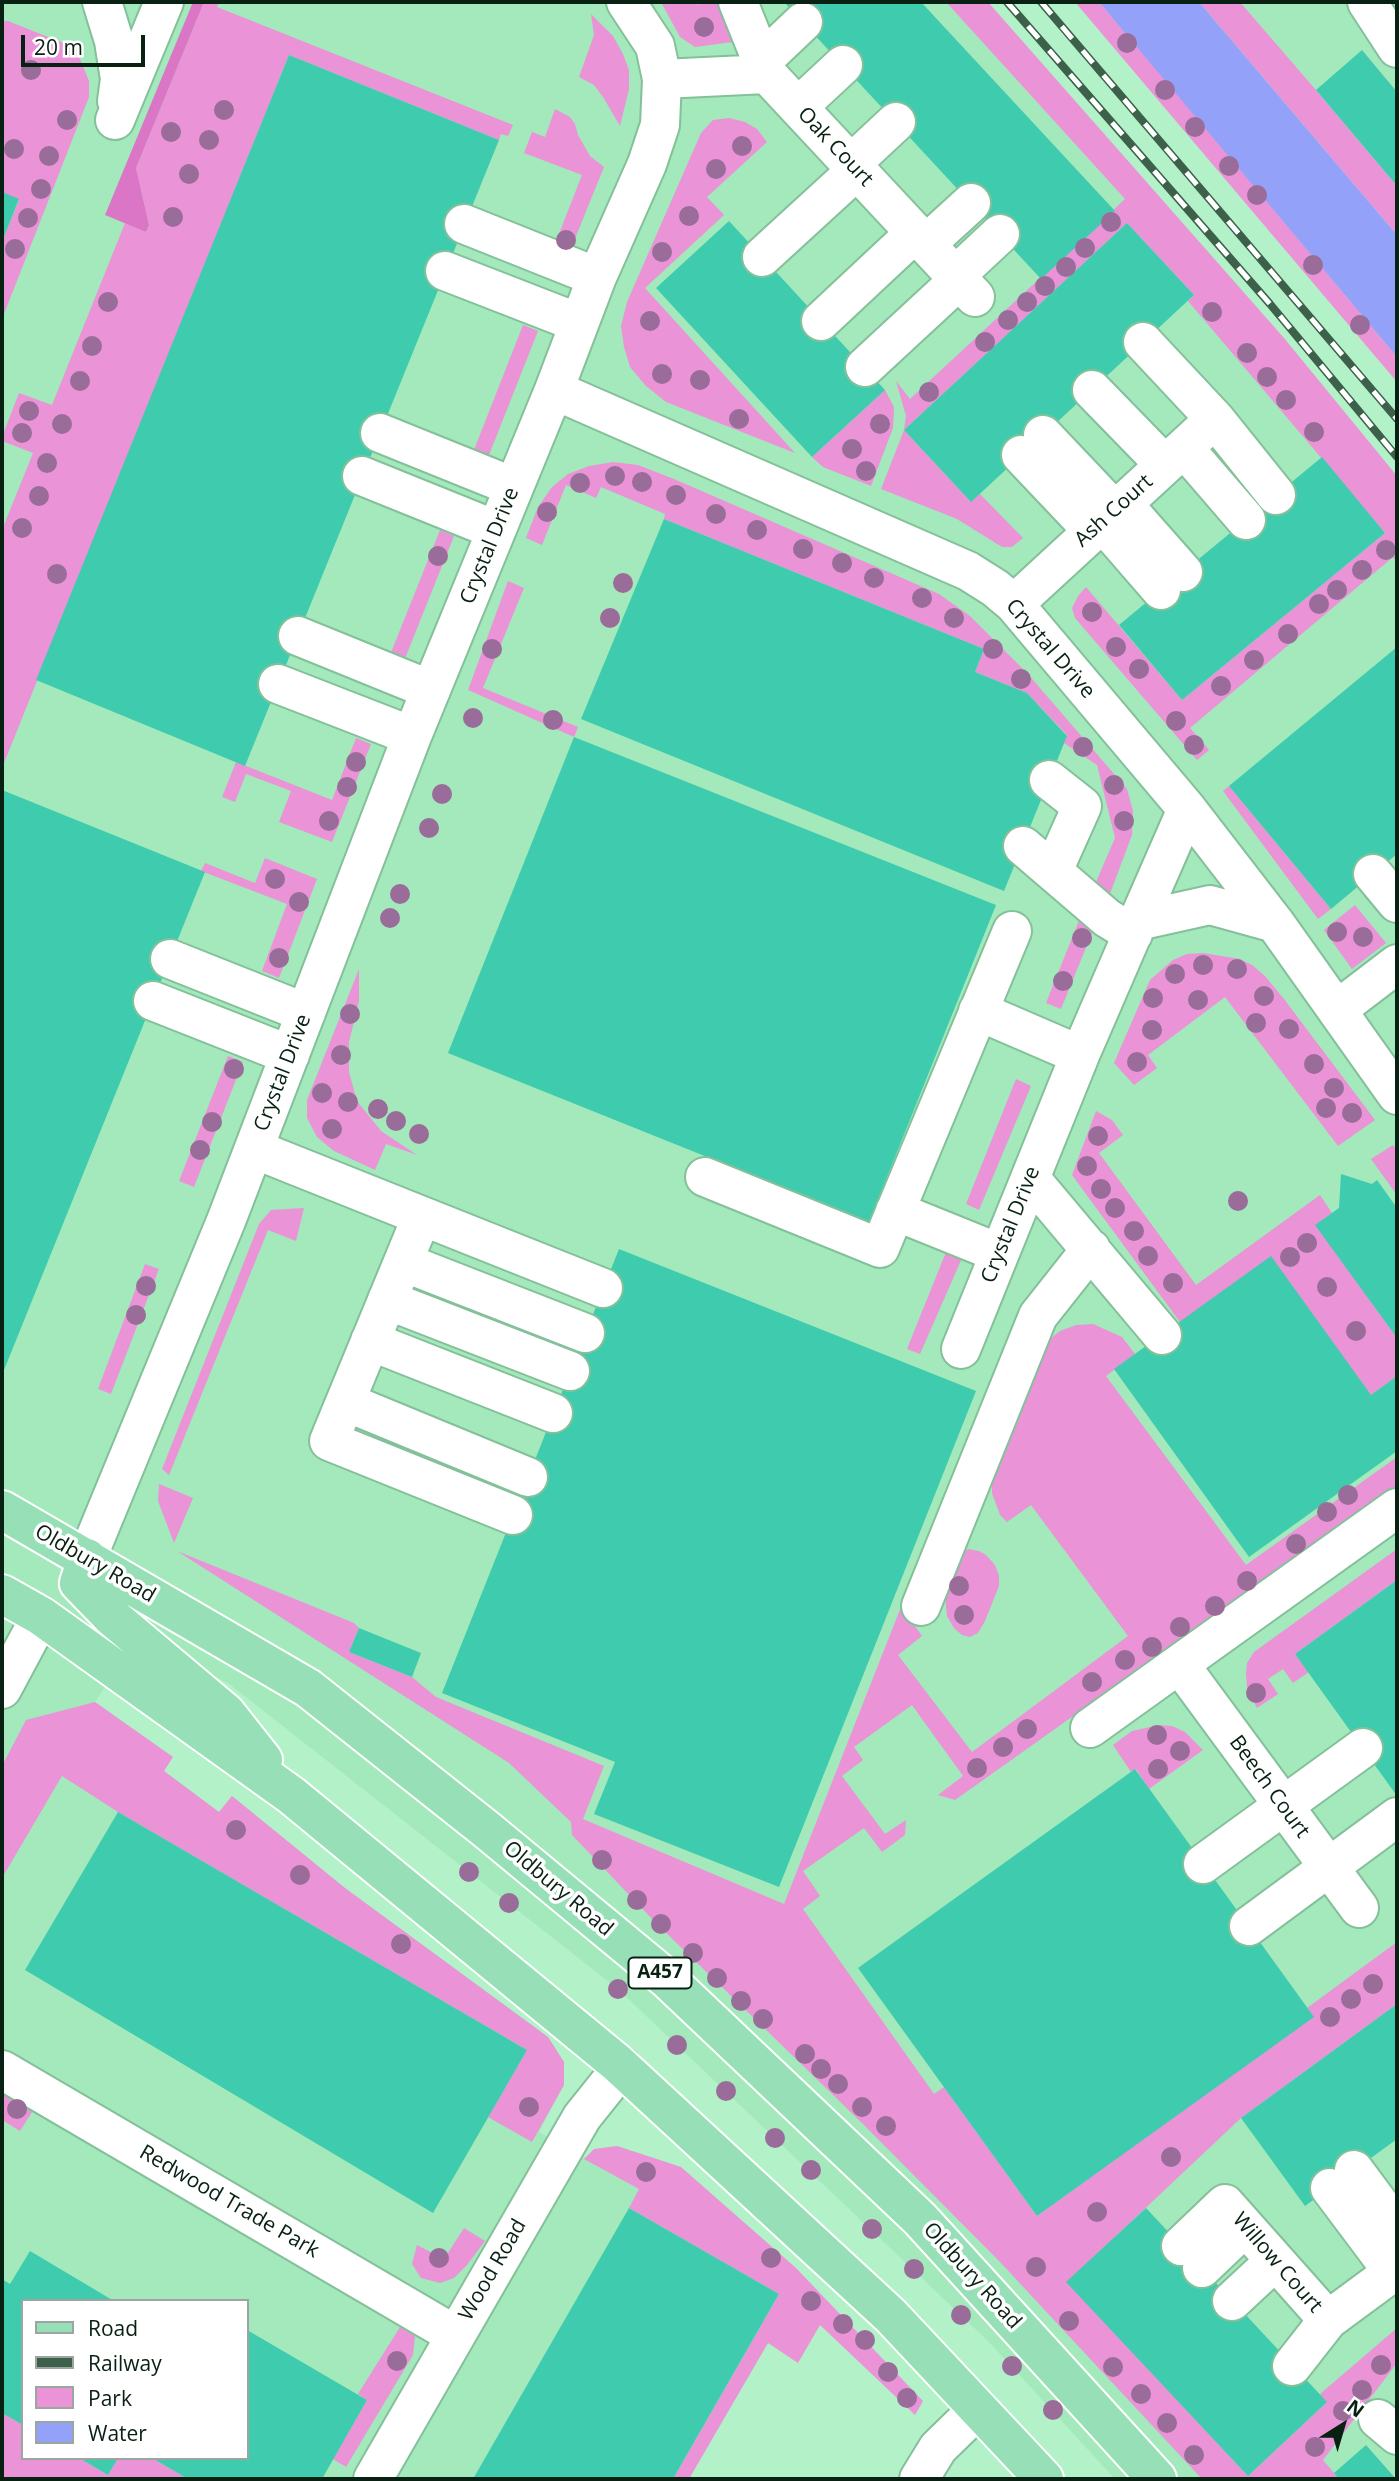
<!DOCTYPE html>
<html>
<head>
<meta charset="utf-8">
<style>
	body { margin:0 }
	#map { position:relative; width:1399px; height:2481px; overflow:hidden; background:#b3f1c8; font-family:"Open Sans",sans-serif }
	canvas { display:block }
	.frame { position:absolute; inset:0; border:4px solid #082112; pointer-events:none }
	.legend { position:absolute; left:21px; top:2299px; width:228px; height:161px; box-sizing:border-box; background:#fff; border:2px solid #9ca6a0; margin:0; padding:9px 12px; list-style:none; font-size:21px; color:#082112 }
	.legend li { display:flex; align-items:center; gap:14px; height:35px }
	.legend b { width:35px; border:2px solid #9ca6a0 }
	.north { position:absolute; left:1308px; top:2390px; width:70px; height:70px; -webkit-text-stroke:5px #fff; paint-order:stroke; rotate:37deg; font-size:19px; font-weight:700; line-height:28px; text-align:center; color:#082112 }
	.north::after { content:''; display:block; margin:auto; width:24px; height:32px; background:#082112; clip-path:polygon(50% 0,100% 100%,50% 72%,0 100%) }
	.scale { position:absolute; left:21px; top:35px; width:124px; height:32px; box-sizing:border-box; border:4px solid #082112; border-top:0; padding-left:9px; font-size:21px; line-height:24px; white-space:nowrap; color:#082112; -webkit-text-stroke:5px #fff; paint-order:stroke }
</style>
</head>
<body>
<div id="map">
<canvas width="1399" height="2481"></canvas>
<div class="frame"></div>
<ul class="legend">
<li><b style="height:9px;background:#97dfb6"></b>Road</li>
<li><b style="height:9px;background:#3c6049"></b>Railway</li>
<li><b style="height:19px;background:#ea93d7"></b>Park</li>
<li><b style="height:19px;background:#93a2f8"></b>Water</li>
</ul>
<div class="north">N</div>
<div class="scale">20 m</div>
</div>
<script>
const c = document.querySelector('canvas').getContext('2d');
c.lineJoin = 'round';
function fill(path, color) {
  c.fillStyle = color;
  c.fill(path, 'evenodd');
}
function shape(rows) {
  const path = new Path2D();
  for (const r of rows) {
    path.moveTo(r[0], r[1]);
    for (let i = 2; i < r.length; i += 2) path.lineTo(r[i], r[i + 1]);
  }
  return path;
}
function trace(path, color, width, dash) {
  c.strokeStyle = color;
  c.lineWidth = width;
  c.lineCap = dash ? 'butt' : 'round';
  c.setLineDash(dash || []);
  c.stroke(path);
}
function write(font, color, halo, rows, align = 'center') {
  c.font = font + ' "Open Sans",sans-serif';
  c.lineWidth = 7;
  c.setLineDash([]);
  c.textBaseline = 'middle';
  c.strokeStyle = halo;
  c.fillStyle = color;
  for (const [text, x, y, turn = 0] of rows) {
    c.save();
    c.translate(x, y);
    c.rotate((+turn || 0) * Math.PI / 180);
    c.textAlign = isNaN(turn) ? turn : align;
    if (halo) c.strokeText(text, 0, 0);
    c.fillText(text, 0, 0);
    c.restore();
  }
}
const built = shape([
	[2,2,946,2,1174,253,1397,519,1397,2479,1115,2479,989,2342,618,1989,228,1683,135,1641,95,1702,173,1757,164,1771,219,1812,232,1796,345,1888,548,2037,564,2062,564,2085,539,2132,584,2158,603,2148,617,2146,681,2167,779,2294,673,2479,11,2479,2,2477],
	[23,2301,247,2301,247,2458,23,2458],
	[1240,2,1397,2,1397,186,1316,90]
]);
const green = shape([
	[204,2,219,2,217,7,513,125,508,136,501,134,499,140,289,55,2,768,2,530,33,453,2,441,2,437,19,393,52,405,125,223,146,232,149,225,136,168],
	[661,2,695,2,698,5,702,2,722,2,733,42,695,47,680,37],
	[946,2,988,2,1284,338,1397,476,1397,562,1393,557,1190,728,1209,750,1197,760,1075,618,1072,608,1078,596,1086,587,1182,700,1385,533,1188,301,1194,295,1127,223,904,430,970,501,980,494,1023,538,1012,547,1002,547,957,519,881,489,904,430,906,416,896,381,910,399,1125,199],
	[1075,2,1099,2,1156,69,1397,357,1397,382],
	[1199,2,1240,2,1316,90,1397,186,1397,235],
	[591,14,613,36,623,54,629,70,629,89,620,126,603,97,594,85,579,77,594,35],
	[2,21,8,21,63,43,73,49,80,59,89,81,89,97,2,319,2,242,19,200,2,192],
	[555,109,570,117,575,124,578,135,590,156,604,167,570,251,555,244,582,175,524,153,532,132,545,137],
	[729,118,745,122,757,129,767,142,707,197,724,215,645,288,795,453,666,402,646,386,630,367,624,347,621,326,627,302,701,133,713,120],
	[523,325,538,331,489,455,474,450],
	[885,390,894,407,893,428,871,486,823,467,812,457],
	[613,462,638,465,674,479,939,594,970,616,1027,673,1127,789,1133,811,1132,835,1108,899,1093,889,1115,838,1097,765,1064,743,1067,735,1027,693,975,672,984,649,664,519,665,514,601,487,596,498,566,485,542,545,526,538,538,507,552,487,568,474,589,466],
	[440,530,454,536,404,661,390,655],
	[508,581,524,588,483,688,578,727,574,737,468,690],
	[356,738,371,744,332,842,279,822,291,791,246,774,235,802,222,797,236,762,332,800],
	[1229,786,1331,909,1318,919,1223,791],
	[265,858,317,879,279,978,262,971,287,904,201,871,205,863,255,883],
	[1355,905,1386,943,1352,969,1324,930],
	[1082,913,1096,923,1061,1009,1046,1003],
	[1203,953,1240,959,1252,965,1265,976,1284,999,1375,1120,1338,1146,1225,997,1148,1055,1157,1068,1134,1085,1114,1063,1150,980,1173,960,1187,954],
	[359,969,359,1001,349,1042,349,1072,357,1101,381,1131,417,1155,386,1144,375,1170,334,1151,317,1137,307,1118,307,1100],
	[228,1056,243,1062,194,1187,179,1181],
	[1016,1079,1031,1086,979,1210,966,1204],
	[1096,1111,1112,1120,1123,1135,1099,1153,1196,1285,1320,1195,1332,1213,1316,1225,1397,1338,1397,1376,1371,1395,1180,1322,1072,1175],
	[1393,1145,1397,1151,1397,1195,1371,1159],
	[304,1208,296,1241,268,1230,169,1475,162,1469,259,1224,271,1210],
	[946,1252,962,1258,920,1354,907,1349],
	[145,1264,159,1269,111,1394,98,1389],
	[1093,1324,1122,1337,1135,1354,1106,1376,1246,1565,1397,1457,1397,1486,955,1800,938,1795,963,1776,912,1705,854,1747,863,1760,842,1776,885,1834,906,1820,905,1835,882,1852,864,1828,803,1871,820,1896,803,1909,934,2094,944,2087,1037,2216,1313,2016,1307,2008,1397,1942,1397,2004,1241,2118,1067,2282,1248,2476,1326,2403,1320,2394,1397,2328,1397,2363,1323,2460,1339,2479,1202,2479,1000,2262,863,2124,656,1923,572,1835,571,1822,509,1763,177,1551,354,1623,359,1628,349,1652,412,1677,436,1697,604,1766,583,1819,784,1904,901,1607,922,1636,898,1655,972,1752,1128,1636,1031,1505,1007,1522,1000,1515,992,1493,992,1478,1049,1340,1060,1331,1076,1325],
	[159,1484,193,1498,174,1543,158,1501],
	[968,1549,979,1551,986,1555,995,1565,999,1576,999,1586,985,1621,978,1633,970,1637,962,1635,954,1628,947,1616,944,1587,956,1557],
	[1397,1549,1397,1580,1295,1654,1309,1672,1293,1683,1283,1669,1268,1679,1278,1694,1257,1708,1247,1688,1246,1674,1247,1663,1254,1652],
	[95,1702,173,1757,164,1771,219,1812,232,1796,345,1888,548,2037,564,2062,564,2085,532,2142,488,2117,527,2050,118,1812,62,1776,2,1878,2,1766,26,1720],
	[1159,1725,1172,1726,1185,1732,1203,1750,1149,1789,1136,1769,1131,1772,1113,1745,1132,1731],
	[2,2094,14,2098,32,2112,20,2131,2,2120],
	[617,2146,681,2167,796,2268,923,2401,915,2415,820,2325,798,2363,768,2343,689,2479,673,2479,779,2294,629,2208,639,2189,584,2159,594,2149],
	[464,2228,485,2241,467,2265,454,2278,440,2283,421,2278,412,2264,417,2245,444,2259],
	[400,2327,415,2336,413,2355,346,2467,333,2459,367,2400,358,2394],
	[2,2413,23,2425,23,2458,79,2458,108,2475,118,2458,152,2458,188,2479,2,2479]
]);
const forest = shape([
	[193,2,204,2,136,168,149,225,146,232,105,215]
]);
const water = shape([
	[1099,2,1199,2,1397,235,1397,357]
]);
const building = shape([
	[784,2,921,2,1115,211,1041,279],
	[1362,50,1397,92,1397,186,1316,90],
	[289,55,499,140,245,766,36,680],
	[2,192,19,199,2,242],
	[729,221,885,390,812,457,656,288],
	[1127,223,1194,295,971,502,904,430],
	[1322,457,1385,533,1182,700,1119,625],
	[664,519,984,649,975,672,1027,693,1067,736,1004,891,581,719],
	[1397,647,1397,854,1331,909,1229,786],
	[574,737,996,905,869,1222,448,1053],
	[2,790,205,872,2,1375],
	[1341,1174,1372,1184,1377,1180,1397,1208,1397,1338,1315,1225,1339,1208],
	[619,1249,976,1391,779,1887,594,1814,615,1762,442,1693],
	[1271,1256,1371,1395,1397,1376,1397,1451,1249,1557,1114,1369],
	[1397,1580,1397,1796,1295,1654],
	[359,1628,421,1653,412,1677,349,1652],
	[1135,1769,1314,2017,1037,2216,858,1968],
	[118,1812,527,2050,433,2213,25,1970],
	[1397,2004,1397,2139,1305,2206,1241,2118],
	[629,2208,779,2294,673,2479,473,2479],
	[1146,2208,1327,2402,1248,2476,1066,2282],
	[30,2251,114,2301,23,2301,23,2425,2,2413,2,2279,10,2284],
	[247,2330,367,2400,322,2479,188,2479,152,2458,247,2458],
	[1366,2445,1396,2479,1339,2479,1334,2473],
	[79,2458,118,2458,108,2475]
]);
const minor = shape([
	[102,2,114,41,120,79,117,101],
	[738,2,767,74],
	[1367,2,1397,48],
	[762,61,803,22],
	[662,79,767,74,975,297],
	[798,107,843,65],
	[115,120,164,2],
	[851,164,896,122],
	[464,224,597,277],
	[926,244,971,203],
	[762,257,857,170],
	[445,271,579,323],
	[955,276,1000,234],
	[821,321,915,233],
	[1143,342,1215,419,1276,495],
	[865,367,959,280],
	[554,390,597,277,647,164,660,125,662,79,655,46,626,2],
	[1092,390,1165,465],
	[380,433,514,487],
	[1043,435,1115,511],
	[1184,448,1246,520],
	[1021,455,1093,531],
	[362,476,496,530],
	[1123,504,1183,572],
	[1102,522,1161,590],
	[1014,604,1215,419],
	[298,636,431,690],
	[278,684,412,736],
	[1049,780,1082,806,1053,871],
	[1023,846,1107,918,1133,934],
	[1373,874,1397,903],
	[1138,921,1187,809],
	[170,959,306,1013],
	[153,1001,290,1055],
	[1338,1009,1397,964],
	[978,1011,1080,1055],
	[254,1149,422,1216,329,1441,513,1515],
	[705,1177,880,1248,1012,931],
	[1030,1178,1162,1335],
	[895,1211,999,1253],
	[422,1216,603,1288],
	[403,1262,585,1333],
	[387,1300,570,1371],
	[370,1341,553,1413],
	[961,1349,1080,1055,1138,921,1210,905,1275,923],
	[346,1402,528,1477],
	[87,1558,226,1221,412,736,554,390,968,571,995,588,1014,604,1187,809,1275,923,1397,1095],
	[921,1606,1038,1316,1091,1249],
	[1180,1665,1359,1908],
	[2,1689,41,1616],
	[1090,1728,1397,1508],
	[1203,1864,1363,1748],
	[1249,1926,1397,1817],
	[2,2070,455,2335],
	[1354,2170,1397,2228],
	[1330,2188,1393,2272],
	[1181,2246,1225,2204,1328,2320,1397,2269],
	[1202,2268,1245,2227],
	[1232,2301,1275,2261],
	[1292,2366,1328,2320],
	[1378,2419,1397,2435],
	[373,2479,582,2117,622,2067],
	[919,2479,938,2448,978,2409]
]);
const major = shape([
	[2,1510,308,1688,487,1830,667,1979,920,2219,1157,2479],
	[87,1558,79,1583,112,1617,226,1713,263,1760],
	[2,1594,41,1616,291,1795,617,2063,891,2316,1044,2479]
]);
const rail = shape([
	[1007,2,1270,304,1397,457],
	[1041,2,1397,419]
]);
const trees = [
	[704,27],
	[1127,43],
	[31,70],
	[1165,90],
	[224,110],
	[67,120],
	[1195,127],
	[171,132],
	[209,140],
	[742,146],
	[14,149],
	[49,156],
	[1229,166],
	[716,169],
	[189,174],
	[41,189],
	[1257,195],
	[689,216],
	[173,217],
	[28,218],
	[1111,222],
	[566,240],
	[1085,248],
	[15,249],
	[662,252],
	[1313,265],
	[1066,267],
	[1045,286],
	[108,302],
	[1027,302],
	[1212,312],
	[1008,320],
	[650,321],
	[1360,325],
	[985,342],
	[92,346],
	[1247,353],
	[662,374],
	[1267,377],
	[700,380],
	[80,381],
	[929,392],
	[1286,400],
	[29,411],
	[739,419],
	[62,424],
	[880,424],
	[1314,432],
	[22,433],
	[852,449],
	[47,463],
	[866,471],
	[615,476],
	[642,482],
	[580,483],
	[676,495],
	[39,496],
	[547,512],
	[716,514],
	[22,528],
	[757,530],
	[803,549],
	[1386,550],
	[438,556],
	[842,563],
	[1362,570],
	[57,574],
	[874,578],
	[623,583],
	[1337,590],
	[922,598],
	[1319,604],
	[1092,612],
	[610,618],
	[954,618],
	[1288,634],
	[1116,647],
	[492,649],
	[993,649],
	[1254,660],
	[1139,669],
	[1021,679],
	[1221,686],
	[473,718],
	[553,720],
	[1176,721],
	[1194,745],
	[1083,747],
	[356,762],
	[1114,785],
	[347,787],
	[442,794],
	[329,821],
	[1124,821],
	[429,828],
	[275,879],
	[400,894],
	[299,902],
	[390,918],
	[1337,932],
	[1363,937],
	[1082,938],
	[279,958],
	[1203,965],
	[1237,969],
	[1175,974],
	[1063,981],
	[1264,996],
	[1153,998],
	[1198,1000],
	[350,1014],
	[1256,1023],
	[1289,1029],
	[1152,1030],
	[341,1055],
	[1137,1062],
	[1314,1064],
	[234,1069],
	[1334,1088],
	[322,1093],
	[348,1102],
	[1326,1108],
	[378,1109],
	[1352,1113],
	[396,1121],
	[212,1122],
	[332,1129],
	[419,1134],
	[1098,1136],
	[200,1150],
	[1087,1166],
	[1101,1189],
	[1238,1201],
	[1115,1208],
	[1134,1231],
	[1307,1243],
	[1148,1256],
	[1290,1257],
	[1173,1283],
	[146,1286],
	[1327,1287],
	[136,1315],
	[1356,1331],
	[1348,1495],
	[1327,1512],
	[1296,1544],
	[1247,1581],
	[959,1586],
	[1215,1606],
	[964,1615],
	[1180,1627],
	[1152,1647],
	[1125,1660],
	[1092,1682],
	[1256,1693],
	[1027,1729],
	[1157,1735],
	[1003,1747],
	[1180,1751],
	[977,1768],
	[1158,1769],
	[236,1830],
	[602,1860],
	[469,1872],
	[300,1875],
	[637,1900],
	[509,1903],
	[661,1924],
	[401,1944],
	[693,1953],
	[717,1978],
	[1373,1984],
	[618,1989],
	[1351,1999],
	[741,2001],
	[1330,2017],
	[763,2019],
	[677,2045],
	[805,2054],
	[821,2069],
	[838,2084],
	[726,2091],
	[529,2107],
	[862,2107],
	[17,2109],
	[886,2126],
	[775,2138],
	[1171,2157],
	[811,2170],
	[646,2172],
	[1097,2212],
	[872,2229],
	[439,2258],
	[771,2258],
	[1036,2267],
	[914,2269],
	[811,2301],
	[961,2315],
	[1069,2321],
	[843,2324],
	[865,2340],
	[397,2361],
	[1381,2365],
	[1012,2366],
	[1113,2367],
	[888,2372],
	[1362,2390],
	[1141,2394],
	[907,2398],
	[1053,2410],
	[1343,2411],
	[1167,2423],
	[1315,2447],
	[1194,2455]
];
const shields = [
	[660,1973,63]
];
const shieldNames = [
	["A457",660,1973]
];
const streetNames = [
	["Oak Court",835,147,47],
	["Ash Court",1114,511,-42],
	["Crystal Drive",490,546,-68],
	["Crystal Drive",1050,649,49],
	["Crystal Drive",283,1073,-69],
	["Crystal Drive",1011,1225,-68],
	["Oldbury Road",95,1564,30],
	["Beech Court",1269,1787,54],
	["Oldbury Road",558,1889,40],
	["Redwood Trade Park",229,2202,30],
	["Willow Court",1277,2263,49],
	["Wood Road",493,2270,-60],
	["Oldbury Road",972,2276,48]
];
fill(built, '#a3e9bb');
fill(green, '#ea93d7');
fill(forest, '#db76c6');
fill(water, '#93a2f8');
fill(building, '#3fccae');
trace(minor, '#84c099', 42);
trace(major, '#fff', 42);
trace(minor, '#fff', 38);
trace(major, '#97dfb6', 38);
trace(rail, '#3c6049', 8);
trace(rail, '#fff', 5, [16]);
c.fillStyle = '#996c99';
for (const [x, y] of trees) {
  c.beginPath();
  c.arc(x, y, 10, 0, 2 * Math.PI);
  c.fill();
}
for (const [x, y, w] of shields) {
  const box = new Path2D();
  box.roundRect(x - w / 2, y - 15.5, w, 31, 5);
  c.fillStyle = '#fff';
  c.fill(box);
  trace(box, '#082112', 2);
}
write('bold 19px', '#082112', null, shieldNames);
write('21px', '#082112', '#fff', streetNames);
</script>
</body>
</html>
